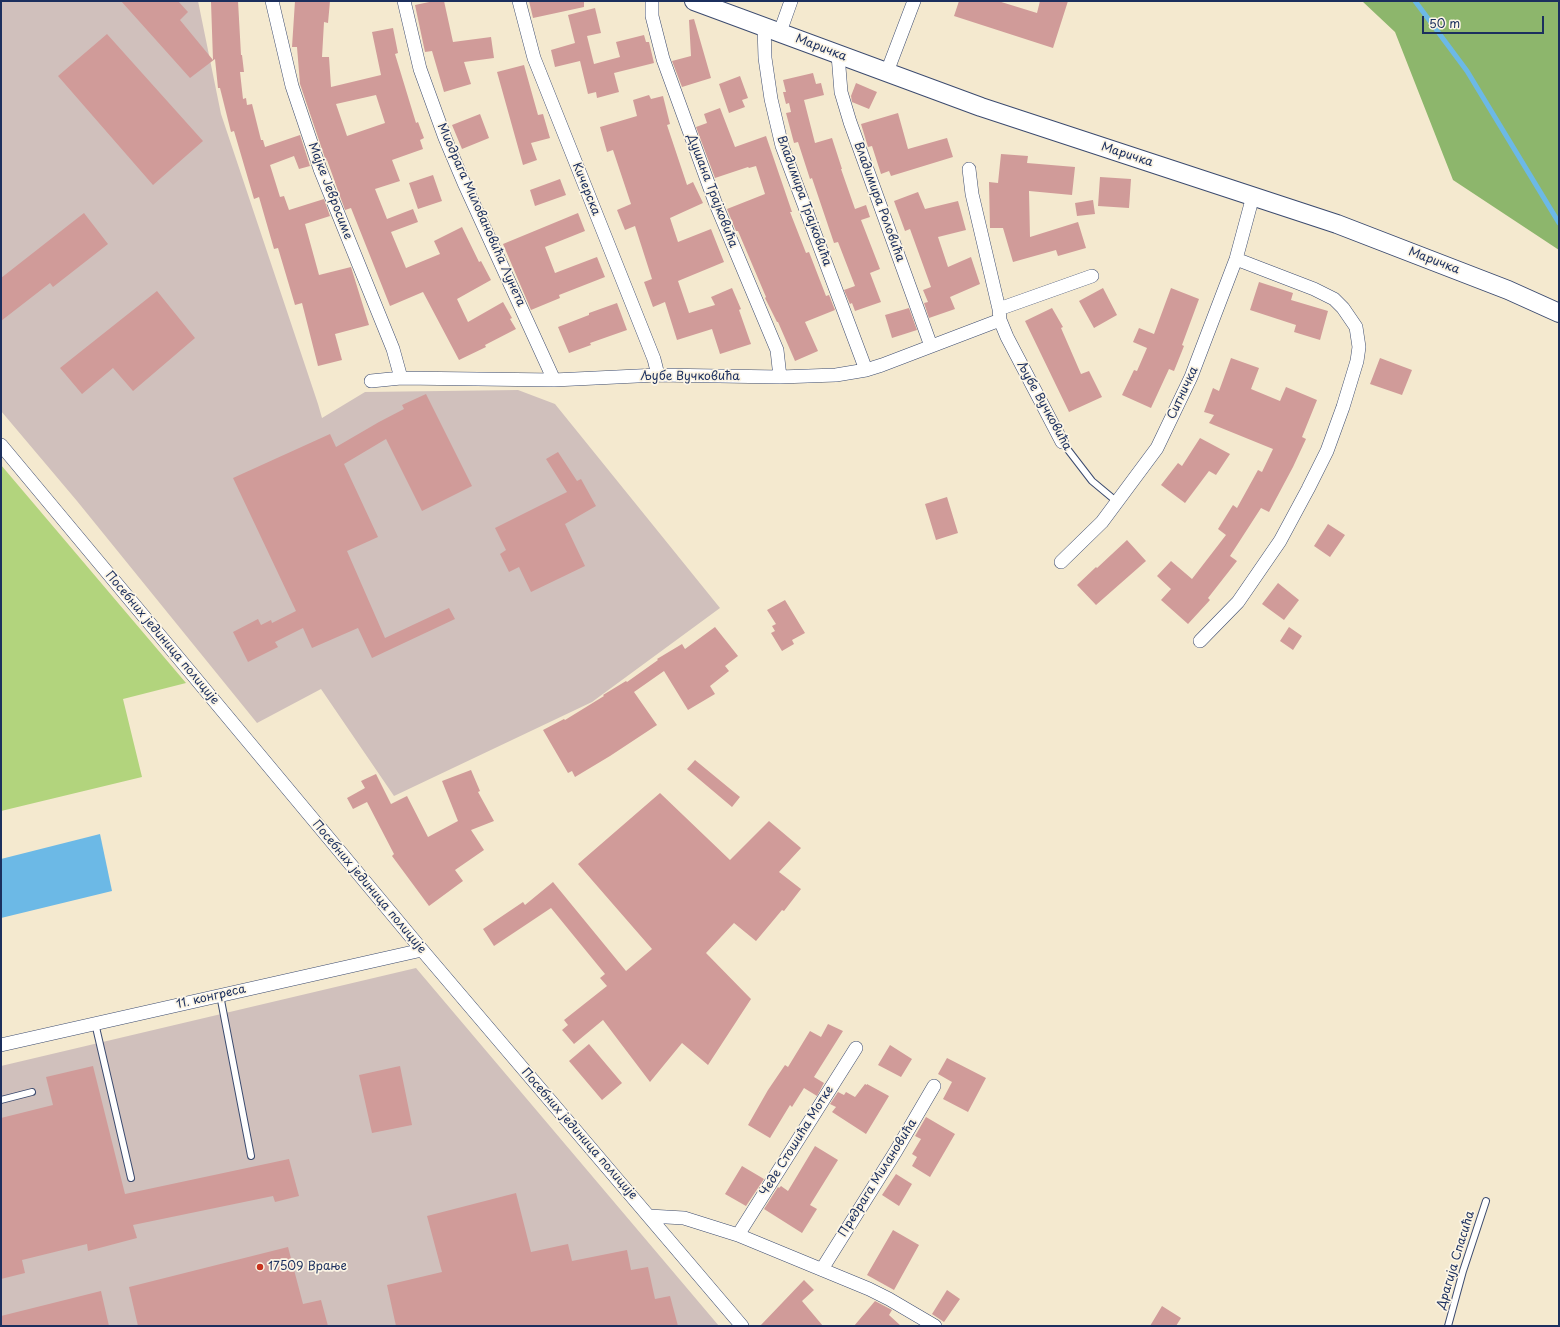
<!DOCTYPE html>
<html>
<head>
<meta charset="utf-8">
<style>
	body { margin:0 }
	#map { position:relative; width:1560px; height:1327px; overflow:hidden; background:#f4e9cf; font-family:"Playpen Sans",sans-serif }
	canvas { display:block }
	.frame { position:absolute; inset:0; border:2px solid #1b2f5e; pointer-events:none }
	.scale { position:absolute; left:1422px; top:16px; width:122px; height:18px; box-sizing:border-box; border:2px solid #1b2f5e; border-top:0; padding-left:5px; font-size:12px; line-height:14px; white-space:nowrap; color:#1b2f5e; -webkit-text-stroke:3px #fcf5e5; paint-order:stroke }
</style>
</head>
<body>
<div id="map">
<canvas width="1560" height="1327"></canvas>
<div class="frame"></div>
<div class="scale">50 m</div>
</div>
<script>
const c = document.querySelector('canvas').getContext('2d');
c.lineJoin = 'round';
function fill(path, color) {
  c.fillStyle = color;
  c.fill(path, 'evenodd');
}
function shape(rows) {
  const path = new Path2D();
  for (const r of rows) {
    path.moveTo(r[0], r[1]);
    for (let i = 2; i < r.length; i += 2) path.lineTo(r[i], r[i + 1]);
  }
  return path;
}
function trace(path, color, width, dash) {
  c.strokeStyle = color;
  c.lineWidth = width;
  c.lineCap = dash ? 'butt' : 'round';
  c.setLineDash(dash || []);
  c.stroke(path);
}
function write(font, color, halo, rows, align = 'center') {
  c.font = font + ' "Playpen Sans",sans-serif';
  c.lineWidth = 3.5;
  c.setLineDash([]);
  c.textBaseline = 'middle';
  c.strokeStyle = halo;
  c.fillStyle = color;
  for (const [text, x, y, turn = 0] of rows) {
    c.save();
    c.translate(x, y);
    c.rotate((+turn || 0) * Math.PI / 180);
    c.textAlign = isNaN(turn) ? turn : align;
    if (halo) c.strokeText(text, 0, 0);
    c.fillText(text, 0, 0);
    c.restore();
  }
}
const industrial = shape([
	[1,1,198,1,221,114,318,404,322,418,365,392,518,390,555,404,720,608,592,702,394,796,321,689,257,723,77,501,1,411],
	[416,968,719,1326,1,1326,1,1066]
]);
const green = shape([
	[1,465,186,683,123,699,142,777,1,811]
]);
const forest = shape([
	[1362,1,1559,1,1559,250,1453,180,1395,32]
]);
const water = shape([
	[100,834,112,891,1,918,1,859]
]);
const stream = shape([
	[1415,1,1467,71,1559,223]
]);
const building = shape([
	[121,1,178,1,188,12,180,20,213,60,211,2,238,1,241,55,242,55,244,72,240,72,243,99,246,98,247,105,252,104,261,140,263,140,265,147,300,135,310,166,299,169,294,156,270,165,280,197,284,196,289,210,324,199,330,216,305,224,319,275,351,267,369,325,335,334,342,360,318,366,302,303,295,305,278,248,274,249,259,197,254,199,234,131,231,132,220,88,218,88,215,59,190,78],
	[295,1,330,1,328,23,324,22,322,57,329,57,331,87,381,75,372,32,393,28,398,53,395,54,416,123,418,122,424,138,420,140,423,149,392,160,400,181,375,189,387,219,413,209,418,222,391,232,406,268,440,254,434,241,462,227,479,262,481,261,491,280,457,299,468,322,503,302,512,318,510,319,516,329,485,345,486,347,459,360,423,292,390,306,351,208,345,210,327,160,326,161,300,84,297,47,292,47],
	[376,95,385,123,347,136,336,104],
	[434,1,444,1,453,42,491,37,494,58,464,62,471,84,444,92,432,51,425,52,415,5],
	[529,1,584,1,584,7,533,18],
	[959,1,998,1,1037,13,1040,1,1068,1,1053,48,954,16],
	[595,8,601,33,587,36,594,64,620,57,616,42,644,35,646,42,649,42,654,63,614,73,619,92,597,98,596,92,588,94,580,61,555,67,551,50,575,43,568,15],
	[694,19,711,78,682,87,672,61,691,56,689,20],
	[107,34,203,141,153,185,58,76],
	[524,65,538,115,543,114,550,138,531,143,537,160,523,165,497,72],
	[813,73,816,84,821,83,824,95,804,100,815,143,832,138,842,169,841,169,855,209,866,205,870,217,861,220,880,269,870,273,881,302,855,311,852,303,850,304,844,290,855,286,838,242,834,243,812,178,810,179,798,142,794,143,786,113,791,112,789,103,786,104,783,92,786,92,783,80],
	[740,76,748,98,742,100,745,107,729,113,719,84],
	[856,83,877,92,869,109,852,102,851,96],
	[649,95,651,99,663,96,670,124,667,125,687,185,693,182,703,203,670,218,678,242,711,229,724,262,678,281,689,313,715,305,711,297,732,288,741,309,739,310,751,344,720,354,712,329,677,340,665,302,653,307,644,282,652,279,635,226,625,230,617,210,631,204,613,150,607,152,600,127,637,116,633,100],
	[720,108,735,147,766,136,792,212,790,212,806,253,809,252,826,296,829,295,835,310,805,322,818,351,795,361,778,322,777,322,765,298,766,297,738,231,736,231,727,209,765,194,756,166,749,168,748,167,715,178,696,127,707,123,704,114],
	[898,113,908,149,947,138,953,157,891,176,889,171,881,174,872,146,868,147,861,124],
	[480,114,489,138,462,149,452,125],
	[1001,154,1028,156,1027,163,1075,167,1072,195,1029,191,1030,237,1078,222,1086,248,1058,256,1056,250,1013,262,1003,228,990,228,989,182,998,183],
	[433,175,442,201,418,209,409,183],
	[1100,177,1131,179,1129,208,1098,206],
	[560,179,566,195,535,206,530,190],
	[918,192,925,209,958,201,966,230,938,237,948,267,971,257,980,284,950,297,955,309,929,318,924,303,928,302,923,290,931,287,910,229,905,231,894,201],
	[1093,200,1095,214,1077,216,1075,203],
	[84,213,108,244,53,287,50,283,1,321,1,278],
	[578,213,585,231,545,247,555,273,597,257,605,277,559,295,560,298,531,310,503,244],
	[1259,282,1293,293,1291,300,1328,311,1320,340,1294,332,1296,325,1250,310],
	[1103,288,1117,315,1094,328,1079,301],
	[1171,288,1199,299,1182,345,1184,346,1174,371,1169,369,1151,408,1122,395,1134,370,1137,371,1147,348,1133,342,1139,328,1154,334],
	[157,291,195,338,133,391,113,368,82,394,60,368],
	[617,303,627,330,590,343,591,345,569,353,558,327,589,315,589,313],
	[909,308,917,330,892,338,885,315],
	[1052,308,1063,327,1061,328,1081,374,1089,371,1102,397,1069,412,1025,321],
	[1231,358,1259,368,1251,389,1280,401,1286,387,1317,400,1302,437,1306,439,1293,467,1269,512,1261,508,1230,556,1237,561,1208,598,1210,600,1188,624,1161,600,1171,589,1157,576,1171,561,1192,579,1226,535,1218,529,1233,505,1237,508,1258,470,1262,472,1273,449,1209,423,1214,415,1204,412,1213,388,1219,391],
	[1380,358,1412,370,1402,395,1370,384],
	[426,394,472,486,422,511,386,439,344,464,378,537,347,551,385,638,449,608,455,619,372,658,358,628,312,648,303,628,275,642,278,647,248,662,233,632,258,619,261,625,271,620,272,623,296,611,233,478,330,434,336,447,379,422,404,409,402,405],
	[1200,438,1230,454,1216,475,1209,471,1185,503,1161,485,1178,463,1182,466],
	[558,452,577,481,581,479,596,506,565,524,585,566,531,592,519,567,509,572,500,554,506,550,495,528,567,492,546,459],
	[947,497,958,533,936,540,925,504],
	[1328,524,1345,535,1330,557,1314,546],
	[1127,540,1146,561,1096,605,1077,585,1096,567,1097,568],
	[1278,583,1299,600,1284,620,1262,604],
	[785,600,805,633,792,640,794,644,782,651,771,633,775,631,772,626,776,624,767,610],
	[715,627,738,656,725,666,729,671,710,686,715,694,688,710,664,671,634,692,657,725,610,756,575,777,572,771,568,773,543,730,564,719,565,720,604,696,603,695,626,681,627,682,658,660,657,659,682,644,685,649],
	[1289,627,1302,636,1293,650,1280,641],
	[695,760,740,797,732,807,687,769],
	[471,770,480,791,478,792,494,821,471,830,484,850,455,870,463,881,429,906,392,856,394,854,367,802,353,809,347,798,365,788,361,781,376,774,391,804,407,796,428,837,458,821,442,781],
	[660,793,730,860,769,821,801,848,779,872,801,889,784,911,782,910,756,941,734,923,706,953,751,999,708,1065,682,1043,650,1082,603,1020,574,1044,562,1030,568,1025,564,1020,607,986,600,978,605,974,551,908,494,946,483,929,523,902,525,905,553,882,626,971,652,949,578,864],
	[828,1024,843,1031,814,1077,824,1083,817,1096,804,1088,792,1107,790,1105,770,1138,748,1125,768,1090,785,1065,788,1067,810,1031,821,1037],
	[589,1044,622,1083,602,1100,569,1061],
	[890,1045,912,1059,901,1077,878,1065],
	[947,1058,986,1078,968,1112,943,1099,952,1082,938,1074],
	[93,1066,125,1194,289,1159,299,1196,275,1202,273,1196,133,1225,137,1238,88,1251,87,1244,22,1260,25,1273,1,1279,1,1118,53,1105,46,1077],
	[400,1066,412,1125,372,1133,359,1075],
	[865,1084,867,1085,867,1084,889,1096,866,1134,832,1112,836,1107,830,1104,838,1092,844,1095,846,1092,855,1097],
	[926,1117,955,1134,930,1177,912,1166,917,1157,912,1154,921,1139,915,1136],
	[815,1146,838,1160,810,1205,817,1209,802,1233,764,1209,778,1187,779,1188,781,1186,788,1191],
	[742,1166,764,1179,746,1206,725,1194],
	[896,1174,912,1184,899,1206,882,1195],
	[516,1193,531,1252,568,1244,572,1261,627,1250,631,1270,648,1267,655,1299,670,1296,678,1326,396,1326,387,1285,442,1272,427,1216],
	[893,1230,919,1245,894,1290,867,1275],
	[288,1247,303,1304,321,1300,328,1326,138,1326,129,1287],
	[804,1280,814,1290,802,1301,823,1326,760,1326],
	[947,1290,960,1299,944,1322,932,1314],
	[101,1291,109,1326,1,1326,1,1316],
	[875,1301,892,1310,889,1315,901,1326,854,1326],
	[1162,1306,1181,1318,1176,1326,1150,1326]
]);
const lane = shape([
	[1062,442,1092,481,1116,501],
	[220,995,251,1156],
	[95,1023,131,1178],
	[1,1100,32,1092],
	[1448,1326,1463,1271,1486,1201]
]);
const street = shape([
	[272,1,292,86,320,169,393,349,401,378],
	[404,1,420,69,445,138,464,183,554,380],
	[519,1,534,58,654,359,658,375],
	[652,1,652,16,663,59,715,202,777,350,780,377],
	[764,26,765,58,771,99,782,146,866,370],
	[780,32,791,1],
	[838,55,841,92,850,122,931,346],
	[887,72,914,1],
	[969,169,972,194,999,309],
	[1000,320,1007,337,1062,442],
	[371,381,401,378,554,380,658,375,780,377,836,375,866,370,882,365,1000,320,999,309,1092,276],
	[1,445,422,950,742,1326],
	[1061,562,1102,522,1157,448,1191,377,1236,259,1253,196],
	[1200,641,1238,602,1280,541,1308,489,1327,451,1343,407,1357,361,1359,347,1356,327,1343,308,1334,299,1314,289,1236,259],
	[1,1045,422,950],
	[649,1216,684,1218,738,1235,869,1289,889,1299,935,1326],
	[738,1235,856,1048],
	[822,1269,896,1151,934,1086]
]);
const secondary = shape([
	[694,1,981,107,1337,224,1508,290,1559,313]
]);
const markers = [
	[260,1267,4,"#c8321e"]
];
const streetNames = [
	["Маричка",821,48,21],
	["Маричка",1127,155,18],
	["Кичерска",586,189,68],
	["Мајке Јевросиме",330,191,69],
	["Душана Трајковића",712,191,69],
	["Владимира Трајковића",804,201,70],
	["Владимира Роловића",879,202,70],
	["Миодрага Миловановића Лунета",481,215,66],
	["Маричка",1434,261,21],
	["Љубе Вучковића",690,377],
	["Ситничка",1183,393,-65],
	["Љубе Вучковића",1044,406,61],
	["Посебних јединица полиције",162,638,50],
	["Посебних јединица полиције",369,887,50],
	["11. конгреса",211,997,-13],
	["Посебних јединица полиције",579,1134,49],
	["Чеде Стошића Мотке",797,1141,-58],
	["Предрага Милановића",878,1178,-58],
	["Драгија Спасића",1456,1260,-73]
];
const poiNames = [
	["17509 Врање",268,1267]
];
fill(industrial, '#d0c0bc');
fill(green, '#b2d47d');
fill(forest, '#8db66c');
fill(water, '#6cb9e6');
trace(stream, '#6cb9e6', 5);
fill(building, '#d09b99');
trace(lane, '#3c4b6f', 8);
trace(street, '#3c4b6f', 14);
trace(secondary, '#3c4b6f', 20);
trace(lane, '#fff', 6);
trace(street, '#fff', 13);
trace(secondary, '#fff', 18);
for (const [x, y, r, color] of markers) {
  const dot = new Path2D();
  dot.arc(x, y, r, 0, 2 * Math.PI);
  c.fillStyle = color;
  c.fill(dot);
  trace(dot, '#fcf5e5', 1.5);
}
write('12px', '#1b2f5e', '#fcf5e5', streetNames);
write('12px', '#1b2f5e', '#fcf5e5', poiNames, 'left');
</script>
</body>
</html>
